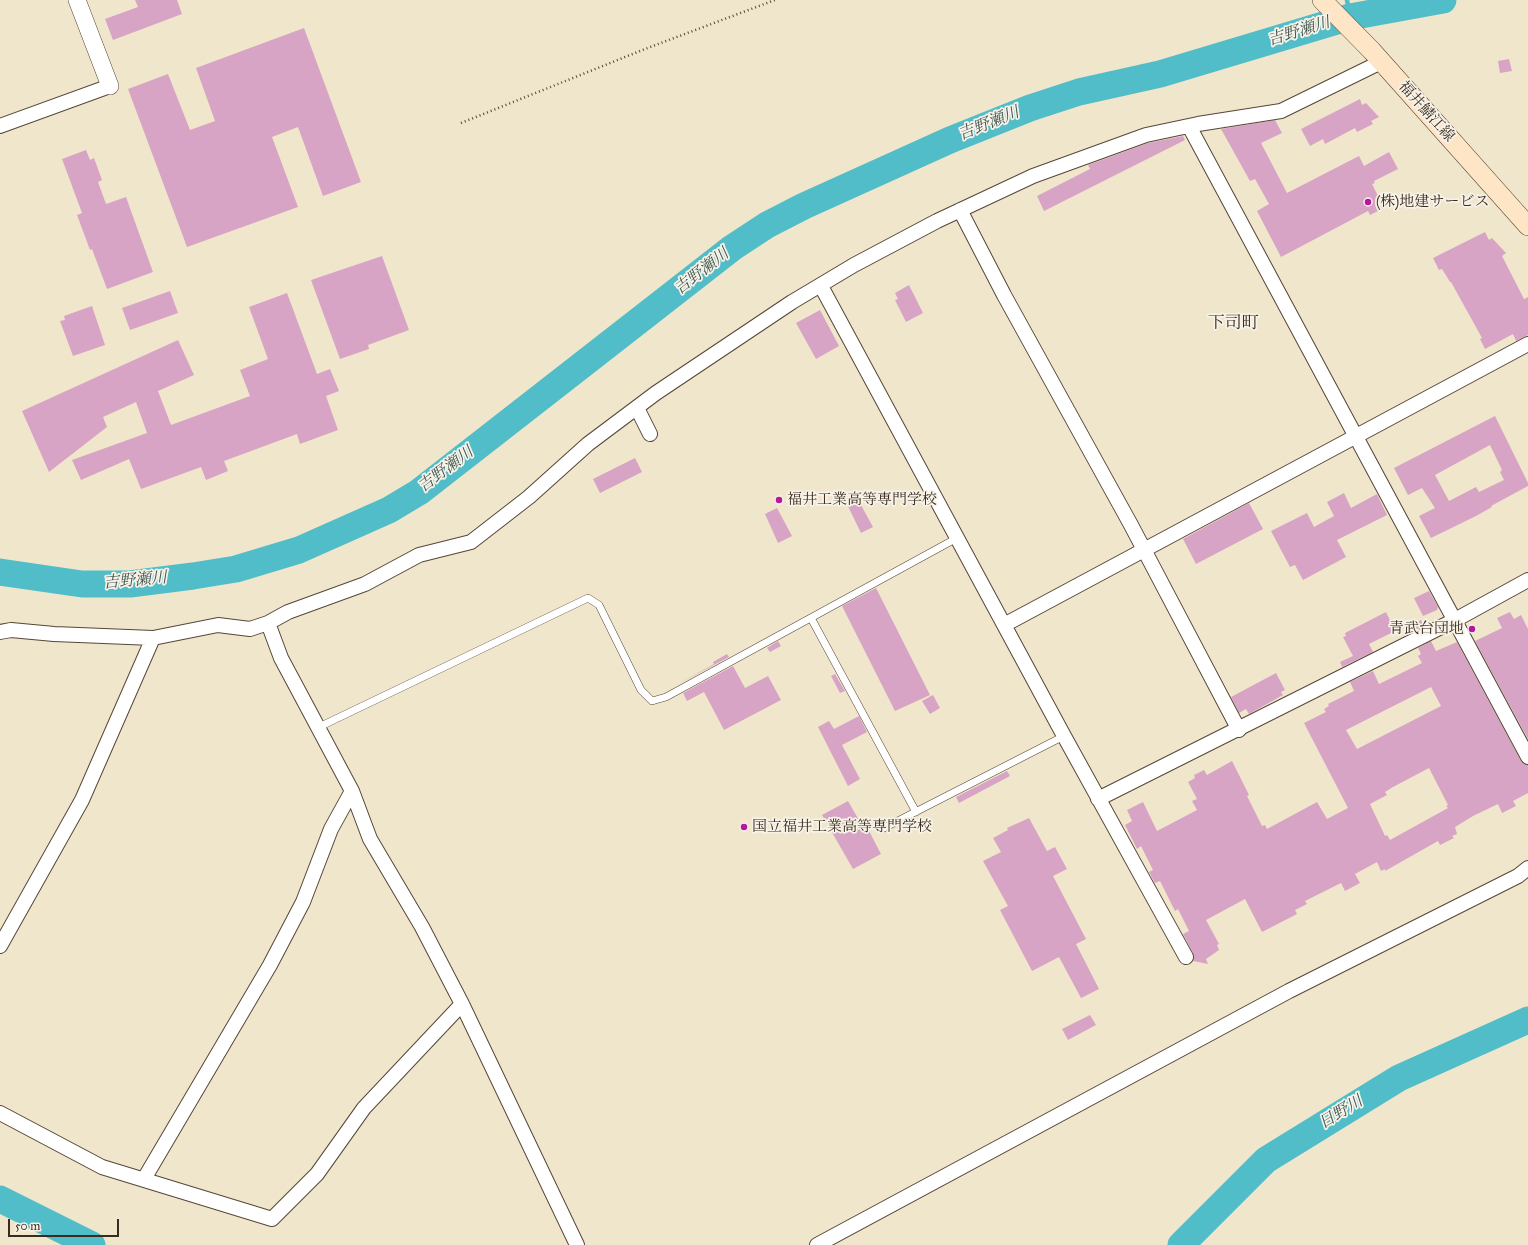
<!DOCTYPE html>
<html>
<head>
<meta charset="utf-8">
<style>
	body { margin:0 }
	#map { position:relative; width:1528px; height:1245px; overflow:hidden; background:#f0e6cb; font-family:"IM FELL Great Primer",serif }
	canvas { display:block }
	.scale { position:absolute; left:8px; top:1219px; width:111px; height:18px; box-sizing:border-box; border:2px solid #3b2a1e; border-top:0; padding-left:5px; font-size:12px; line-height:14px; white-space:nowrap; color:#3b2a1e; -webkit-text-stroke:3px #f7f3e8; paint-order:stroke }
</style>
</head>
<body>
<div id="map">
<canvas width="1528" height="1245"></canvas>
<div class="scale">50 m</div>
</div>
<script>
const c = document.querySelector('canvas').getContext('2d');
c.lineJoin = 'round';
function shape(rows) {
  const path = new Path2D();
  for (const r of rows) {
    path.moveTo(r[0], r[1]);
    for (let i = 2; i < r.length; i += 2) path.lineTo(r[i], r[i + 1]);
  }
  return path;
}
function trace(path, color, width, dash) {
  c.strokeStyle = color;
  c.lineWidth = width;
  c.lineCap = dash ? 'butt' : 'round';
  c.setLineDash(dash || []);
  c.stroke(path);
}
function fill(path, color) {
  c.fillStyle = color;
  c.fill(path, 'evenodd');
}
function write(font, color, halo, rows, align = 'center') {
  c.font = font + ' "IM FELL Great Primer","Noto Serif JP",serif';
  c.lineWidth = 3.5;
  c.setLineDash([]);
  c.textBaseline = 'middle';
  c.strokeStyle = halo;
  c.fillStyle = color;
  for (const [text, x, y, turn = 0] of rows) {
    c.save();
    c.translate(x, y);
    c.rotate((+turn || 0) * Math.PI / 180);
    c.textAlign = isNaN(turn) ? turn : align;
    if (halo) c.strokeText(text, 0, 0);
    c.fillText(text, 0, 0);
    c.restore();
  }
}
const stream = shape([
	[1347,0,1350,17]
]);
const river = shape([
	[0,572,82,584,130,584,193,576,236,569,299,550,389,510,419,492,732,248,767,225,804,206,950,140,1030,108,1079,92,1160,74,1350,17,1443,0],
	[0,1199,92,1245],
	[1181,1245,1266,1160,1399,1078,1528,1020]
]);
const building = shape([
	[135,0,177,0,182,14,113,40,105,19,138,7],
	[304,28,361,182,323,196,298,127,272,137,298,207,187,247,128,89,168,74,190,130,215,121,196,68],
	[1509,59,1512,71,1500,73,1498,61],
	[1360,99,1362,105,1366,103,1379,117,1371,121,1373,124,1357,132,1355,128,1325,144,1323,139,1310,146,1301,129],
	[1275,120,1282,133,1261,143,1287,193,1359,156,1364,166,1389,152,1398,169,1374,181,1375,183,1372,184,1384,208,1370,215,1368,211,1281,257,1257,211,1269,204,1255,179,1250,181,1221,129],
	[1183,136,1185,140,1044,211,1037,196,1090,169,1088,165,1148,143],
	[86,150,90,160,94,158,102,180,98,182,106,204,126,197,153,272,107,289,92,249,90,250,77,215,82,213,62,159],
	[1485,232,1489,240,1492,238,1506,253,1502,256,1524,299,1528,297,1528,335,1516,341,1513,334,1485,349,1480,339,1482,338,1451,282,1450,282,1442,269,1439,270,1433,258],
	[382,256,409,330,368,345,369,349,340,359,311,280],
	[909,285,923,313,906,322,895,300,898,299,895,293],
	[170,291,178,313,130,330,122,308],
	[287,293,317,374,330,369,339,391,326,396,338,430,300,444,297,434,224,461,228,471,206,480,201,467,141,489,129,459,81,480,72,460,147,433,136,402,103,417,107,427,49,472,22,411,178,340,194,375,158,391,171,425,250,396,240,370,268,359,249,307],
	[92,306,105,345,73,356,60,321,65,320,64,316],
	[820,310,839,346,816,359,796,323],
	[1495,416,1528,483,1528,486,1491,506,1492,507,1476,516,1431,538,1419,516,1435,508,1422,488,1408,495,1394,468],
	[1490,445,1502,470,1500,472,1504,480,1479,492,1476,487,1449,501,1435,475],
	[635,458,642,472,600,493,593,479],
	[1344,493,1351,508,1377,494,1387,515,1337,540,1346,557,1303,580,1295,565,1290,567,1271,531,1307,513,1314,527,1334,516,1327,502],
	[855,494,873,527,861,533,845,500],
	[1249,503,1263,529,1196,564,1183,539],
	[777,508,792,536,778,543,765,514],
	[876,588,930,695,895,711,842,606],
	[1429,591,1438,607,1437,610,1423,616,1414,598],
	[1386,612,1395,631,1369,644,1373,652,1342,667,1340,662,1353,656,1343,637,1346,636,1345,633],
	[1510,612,1514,619,1521,615,1528,629,1528,739,1475,641,1502,628,1497,618],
	[1421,620,1424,626,1410,633,1407,627],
	[778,641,781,646,770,652,767,648],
	[1431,641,1436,651,1457,642,1521,761,1528,765,1528,793,1513,801,1516,806,1502,813,1498,804,1473,816,1455,827,1457,834,1452,836,1454,838,1440,845,1438,841,1385,871,1385,869,1381,871,1377,862,1355,874,1360,883,1345,891,1341,883,1305,901,1307,904,1295,910,1297,914,1262,932,1245,899,1206,920,1219,944,1217,945,1219,950,1206,959,1208,964,1193,961,1193,953,1183,934,1189,931,1178,909,1175,911,1160,881,1155,883,1149,872,1153,870,1141,846,1137,849,1125,825,1132,821,1127,810,1143,802,1157,831,1197,810,1192,801,1197,799,1188,782,1195,778,1194,775,1204,770,1207,775,1232,761,1249,795,1247,796,1262,826,1265,825,1267,829,1317,802,1327,819,1348,808,1304,723,1326,712,1324,709,1329,706,1328,704,1354,691,1350,682,1373,671,1379,684,1422,663,1418,656,1421,654,1418,648],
	[1431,687,1441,706,1357,749,1346,730],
	[1429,768,1448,805,1446,806,1448,808,1390,840,1387,835,1385,836,1370,804,1387,795,1385,792,1393,787],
	[727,654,729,657,678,684,714,664,713,662],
	[733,666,745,688,768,676,781,700,724,730,704,692,687,701,683,693],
	[1276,673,1285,690,1281,692,1283,695,1249,714,1246,709,1239,713,1231,697],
	[835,674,845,691,840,693,831,676],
	[933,695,940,708,930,714,922,701],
	[859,716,867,732,842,745,860,779,848,786,818,727,829,721,834,729],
	[1007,771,1010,776,959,803,956,797],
	[848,801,864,829,867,827,881,854,853,869,822,815],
	[1029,818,1047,851,1055,847,1067,869,1053,876,1086,939,1076,944,1099,989,1081,998,1059,957,1032,971,1000,910,1008,906,983,861,1001,852,993,838,1008,830,1007,828],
	[1090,1015,1096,1025,1068,1040,1062,1029]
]);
const path = shape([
	[461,123,645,49,775,0]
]);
const service = shape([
	[811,618,916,812],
	[319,727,588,598,599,605,641,690,652,701,666,697,957,538],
	[884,828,1064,736]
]);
const minor = shape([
	[0,126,110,86],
	[1189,126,1528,757],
	[960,210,1004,295,1131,525,1239,730],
	[821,286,1064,736,1186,957],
	[637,408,650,434],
	[268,623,281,658,352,791,370,839,422,927,462,1004,577,1245],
	[1004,625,1528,344],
	[0,632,11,630,54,634,153,638,218,625,250,629,268,623,288,612,365,584,419,555,471,542,529,497,588,444,656,393,792,302,854,265,937,221,1033,176,1146,135,1198,124,1281,111,1381,62],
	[1098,799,1455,620,1528,580],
	[0,946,82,800,153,638],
	[0,1113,102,1167,272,1219,317,1174,364,1108,462,1004],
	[144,1179,270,965,303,902,331,829,352,791],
	[817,1245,1289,991,1518,876,1528,868]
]);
const tertiary = shape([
	[77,0,110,86]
]);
const secondary = shape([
	[1322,0,1372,51,1528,226]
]);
const markers = [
	[1368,202,4,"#b5179e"],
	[779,500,4,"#b5179e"],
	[1472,629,4,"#b5179e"],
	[744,827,4,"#b5179e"]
];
const streetNames = [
	["福井鯖江線",1426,112,48]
];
const poiNames = [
	["(株)地建サービス",1376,202],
	["福井工業高等専門学校",787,500],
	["青武台団地",1464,629,"right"],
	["国立福井工業高等専門学校",752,827]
];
const waterNames = [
	["吉野瀬川",1299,32,-17],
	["吉野瀬川",989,124,-22],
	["吉野瀬川",702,272,-38],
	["吉野瀬川",446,470,-37],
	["吉野瀬川",135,581,-5],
	["日野川",1341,1113,-32]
];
const quarterNames = [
	["下司町",1233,324]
];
trace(stream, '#50bdc9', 4.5);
trace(river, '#50bdc9', 27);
fill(building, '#d8a4c5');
trace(service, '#564638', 8);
trace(minor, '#564638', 16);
trace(tertiary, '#564638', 18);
trace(secondary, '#564638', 20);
trace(path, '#564638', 2.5, [1, 3]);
trace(service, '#fff', 7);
trace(minor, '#fff', 14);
trace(tertiary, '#fff', 17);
trace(secondary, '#fde5c5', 19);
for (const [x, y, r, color] of markers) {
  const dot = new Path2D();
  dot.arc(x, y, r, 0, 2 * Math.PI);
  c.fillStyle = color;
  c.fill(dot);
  trace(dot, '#f7f3e8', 1.5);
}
write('15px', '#3b2a1e', '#f7f3e8', streetNames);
write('15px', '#3b2a1e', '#f7f3e8', poiNames, 'left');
write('italic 16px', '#415651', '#f7f3e8', waterNames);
write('17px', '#3b2a1e', '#f7f3e8', quarterNames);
</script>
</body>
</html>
